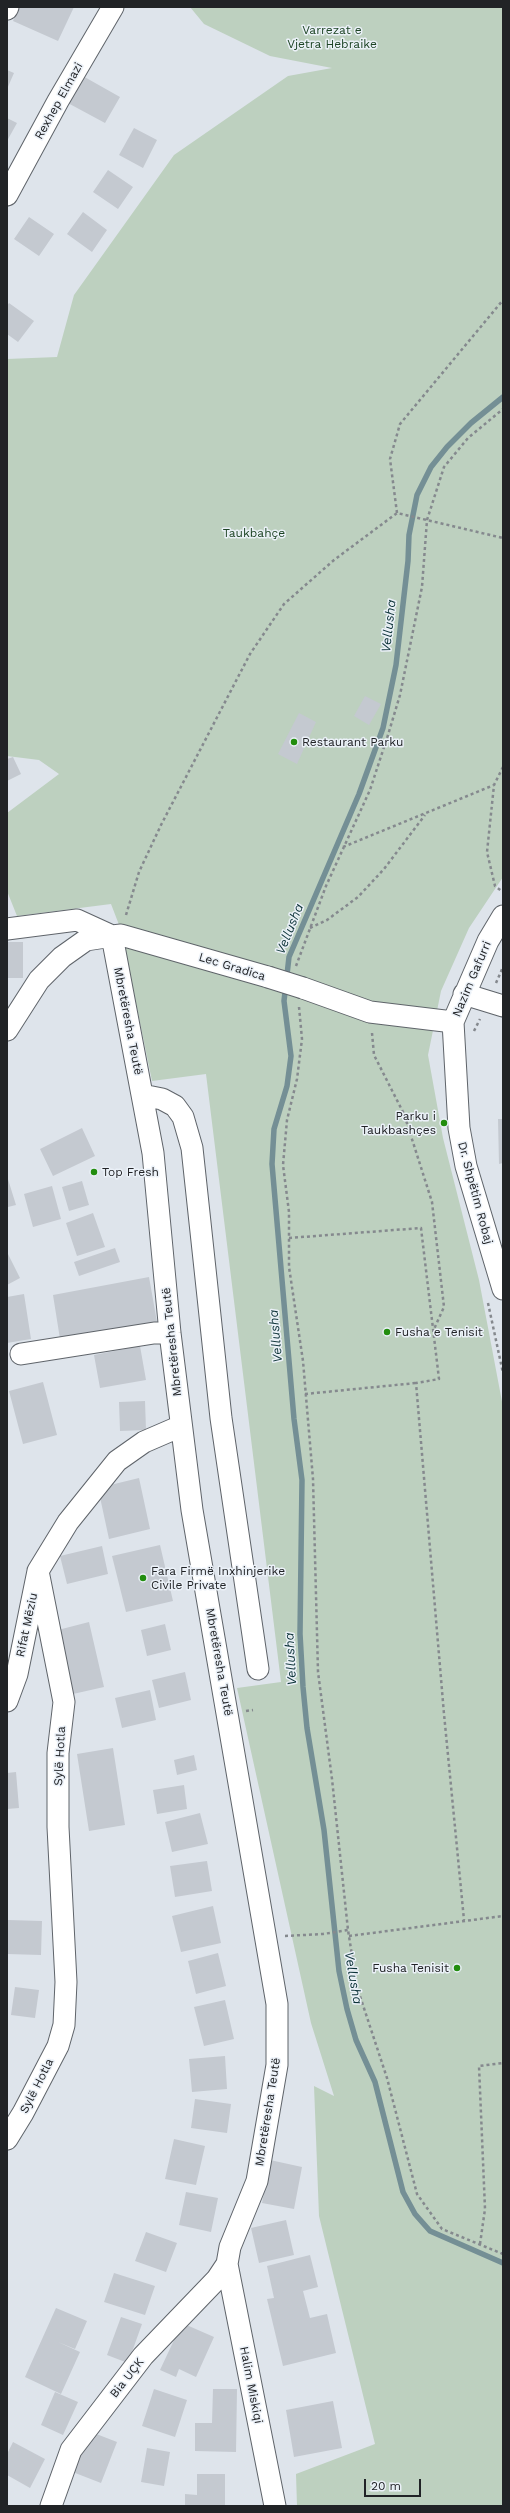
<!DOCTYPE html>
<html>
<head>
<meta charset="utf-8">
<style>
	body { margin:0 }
	#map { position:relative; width:510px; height:2513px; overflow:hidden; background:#dee4eb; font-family:"Work Sans",sans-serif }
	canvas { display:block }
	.frame { position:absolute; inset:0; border:8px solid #212326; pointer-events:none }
	.scale { position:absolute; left:364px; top:2479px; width:57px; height:18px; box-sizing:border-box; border:2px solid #212326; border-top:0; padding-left:5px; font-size:12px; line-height:14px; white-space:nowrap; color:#212326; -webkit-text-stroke:3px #ebf1f8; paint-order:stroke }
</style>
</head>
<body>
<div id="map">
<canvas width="510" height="2513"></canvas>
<div class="frame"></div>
<div class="scale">20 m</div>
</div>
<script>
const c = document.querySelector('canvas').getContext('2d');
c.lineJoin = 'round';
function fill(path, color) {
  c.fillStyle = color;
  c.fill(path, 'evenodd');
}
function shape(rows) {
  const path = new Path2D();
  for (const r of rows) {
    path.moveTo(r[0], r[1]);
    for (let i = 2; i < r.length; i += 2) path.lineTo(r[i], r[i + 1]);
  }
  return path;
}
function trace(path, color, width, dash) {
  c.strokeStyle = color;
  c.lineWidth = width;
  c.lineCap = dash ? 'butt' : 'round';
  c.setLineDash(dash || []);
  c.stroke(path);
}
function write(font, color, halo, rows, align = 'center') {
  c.font = font + ' "Work Sans",sans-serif';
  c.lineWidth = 3;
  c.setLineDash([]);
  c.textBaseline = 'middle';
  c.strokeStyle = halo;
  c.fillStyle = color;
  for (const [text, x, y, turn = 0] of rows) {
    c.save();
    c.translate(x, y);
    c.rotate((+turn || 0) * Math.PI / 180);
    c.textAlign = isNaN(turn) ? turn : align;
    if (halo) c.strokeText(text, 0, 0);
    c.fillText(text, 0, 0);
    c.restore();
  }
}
const green = shape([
	[190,7,503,7,503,877,469,928,441,991,428,1055,443,1138,479,1280,503,1407,503,2506,297,2506,296,2474,375,2444,319,2216,314,2086,334,2096,311,2023,237,1688,281,1682,206,1074,152,1081,121,930,111,904,17,916,7,891,7,813,59,774,39,760,7,756,7,359,57,357,74,295,174,155,288,76,332,68,270,56,204,24]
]);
const stream = shape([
	[503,397,471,423,447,447,431,467,417,495,409,535,408,561,396,665,383,728,359,794,289,957,284,1001,291,1056,287,1086,274,1129,272,1164,294,1419,302,1480,300,1634,303,1687,307,1728,324,1830,339,1971,347,2009,356,2040,375,2082,403,2192,415,2214,430,2231,503,2263]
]);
const building = shape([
	[19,7,74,7,58,41,13,21],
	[7,70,14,73,7,89],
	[81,75,120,97,105,123,66,102],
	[7,118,17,123,7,141],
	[134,128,157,140,143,168,119,155],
	[108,170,133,187,118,209,93,192],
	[83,212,107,230,92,252,67,234],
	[29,217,54,234,39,256,14,239],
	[9,303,34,321,18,342,7,334,7,306],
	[365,696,381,704,369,725,354,716],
	[299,713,316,722,297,764,278,754],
	[13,757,21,774,7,781,7,759],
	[7,942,23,942,23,978,7,978],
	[498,1119,503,1119,503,1163,499,1164],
	[82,1128,95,1156,53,1176,40,1149],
	[7,1176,16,1205,8,1207,7,1202],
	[82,1181,89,1205,69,1211,62,1187],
	[52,1186,61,1219,33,1227,24,1194],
	[93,1213,105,1247,77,1256,66,1223],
	[115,1248,120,1262,79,1276,74,1262],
	[7,1252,20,1278,7,1285],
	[149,1277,157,1322,60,1339,53,1295],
	[24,1294,31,1339,7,1343,7,1297],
	[140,1346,146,1380,100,1388,94,1355],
	[43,1382,57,1435,23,1444,9,1391],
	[145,1401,146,1430,120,1431,119,1402],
	[139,1478,150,1529,109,1539,98,1488],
	[160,1545,173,1601,126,1612,112,1556],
	[102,1546,108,1574,67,1584,60,1556],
	[89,1622,104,1687,73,1694,58,1630],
	[165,1624,171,1650,147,1656,141,1630],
	[185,1672,191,1700,159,1708,152,1680],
	[150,1690,156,1720,122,1728,115,1698],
	[113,1748,125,1825,89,1831,77,1754],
	[194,1755,197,1770,177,1775,174,1760],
	[16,1772,19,1808,7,1809,7,1773],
	[184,1785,187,1809,157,1814,153,1790],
	[200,1813,208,1844,172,1852,165,1822],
	[207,1861,212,1891,175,1897,170,1866],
	[213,1906,221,1943,181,1952,172,1916],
	[8,1920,42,1921,41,1955,7,1954],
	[218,1953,226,1986,196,1994,188,1961],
	[15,1987,39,1990,35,2018,11,2015],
	[225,2000,234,2039,204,2046,194,2007],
	[225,2056,227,2089,192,2092,189,2059],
	[195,2099,231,2104,227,2133,191,2128],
	[174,2139,205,2146,196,2185,165,2179],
	[270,2160,302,2167,294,2209,262,2203],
	[186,2192,218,2198,211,2232,179,2225],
	[286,2220,294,2255,259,2263,251,2228],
	[146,2232,177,2243,166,2272,135,2261],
	[310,2255,318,2287,303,2291,310,2318,327,2314,336,2353,283,2366,267,2299,274,2298,267,2266],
	[114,2273,155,2286,145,2315,104,2302],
	[56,2308,87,2321,75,2349,58,2342,80,2352,61,2394,25,2377],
	[121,2317,142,2324,128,2363,107,2355],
	[182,2323,214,2337,196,2377,179,2369,176,2377,160,2370],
	[154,2389,187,2400,175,2437,142,2426],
	[213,2389,237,2389,236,2452,195,2451,195,2423,212,2423],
	[55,2392,78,2402,63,2435,41,2425],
	[333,2401,342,2448,294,2457,286,2410],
	[86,2430,117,2442,101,2483,70,2471],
	[13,2442,45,2459,30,2488,7,2475,7,2454],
	[147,2448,170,2452,164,2486,141,2482],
	[197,2474,225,2474,225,2506,185,2506,185,2494,197,2495]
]);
const path = shape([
	[397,513,390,459,400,424,503,300],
	[503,767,494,785,487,852,495,886,503,892],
	[343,847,494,785],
	[126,915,139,872,161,825,250,654,284,604,334,560,397,513,503,538],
	[310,928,327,920,358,897,384,869,425,815],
	[296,966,326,886,370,790,388,735,400,695,422,587,427,520,444,467,468,438,503,409],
	[496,983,503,967],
	[299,1007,302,1039,297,1079,287,1120,283,1165,289,1212,289,1267,303,1361,313,1479,318,1672,332,1779,348,1930,357,1987,387,2078,417,2194,442,2229,503,2254],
	[474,1031,480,1019],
	[372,1033,374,1055,404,1114,432,1202,444,1307,434,1329],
	[289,1238,421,1228,439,1379,416,1383,444,1714,464,1920],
	[488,1303,503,1373],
	[305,1394,416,1383],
	[246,1711,253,1710],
	[285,1936,323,1934,348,1930],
	[349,1936,503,1916],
	[480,2244,485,2209,479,2066,503,2063]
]);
const minor = shape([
	[7,9,8,7],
	[7,195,58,101,113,7],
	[503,916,488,941,453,1022,459,1128,466,1166,503,1289],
	[7,929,77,920,112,936,121,935,268,977],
	[303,988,370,1012,453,1022],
	[464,994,503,1006],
	[7,1030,39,980,62,957,86,940,112,936,153,1153,170,1333,192,1510,277,2004,277,2065,257,2181,230,2247,227,2264,217,2279,143,2356,71,2450,51,2506],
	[142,1095,162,1099,175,1106,183,1117,192,1148,221,1418,258,1669],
	[21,1354,154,1333,170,1333],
	[7,1701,17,1674,38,1571,68,1522,117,1461,144,1442,181,1426],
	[7,2139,23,2113,58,2046,64,2025,66,1982,58,1827,58,1753,64,1702,38,1571],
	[227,2264,275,2506]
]);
const minorBridge = shape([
	[268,977,303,988]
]);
const markers = [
	[294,742,4,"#228d0e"],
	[444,1123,4,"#228d0e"],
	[94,1172,4,"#228d0e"],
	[387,1332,4,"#228d0e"],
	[143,1578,4,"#228d0e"],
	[457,1968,4,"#228d0e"]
];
const parkNames = [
	["Varrezat e",332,30],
	["Vjetra Hebraike",332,44],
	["Taukbahçe",254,533]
];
const streetNames = [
	["Rexhep Elmazi",59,101,-61],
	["Lec Gradica",232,967,17],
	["Nazim Gafurri",472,979,-67],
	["Mbretëresha Teutë",128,1021,79],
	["Dr. Shpëtim Robaj",475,1193,75],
	["Mbretëresha Teutë",172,1342,-96],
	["Rifat Mëziu",27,1625,-78],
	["Mbretëresha Teutë",219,1662,80],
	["Sylë Hotla",60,1756,-87],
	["Sylë Hotla",37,2086,-63],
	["Mbretëresha Teutë",268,2112,-81],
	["Bia UÇK",127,2378,-52],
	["Halim Miskiqi",251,2385,79]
];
const poiNames = [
	["Restaurant Parku",302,742],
	["Parku i",436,1116,"right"],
	["Taukbashçes",436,1130,"right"],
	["Top Fresh",102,1172],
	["Fusha e Tenisit",395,1332],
	["Fara Firmë Inxhinjerike",151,1571],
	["Civile Private",151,1585],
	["Fusha Tenisit",449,1968,"right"]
];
const waterNames = [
	["Vellusha",389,626,-84],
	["Vellusha",290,929,-68],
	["Vellusha",276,1336,-95],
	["Vellusha",291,1659,-93],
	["Vellusha",353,1978,80]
];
fill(green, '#bdd0bf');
trace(stream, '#748f95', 5.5);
fill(building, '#c4c9d0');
trace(minor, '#5f646a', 23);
trace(path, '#85898e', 2.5, [3, 3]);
trace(minor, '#fff', 21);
trace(minorBridge, '#5f646a', 23, []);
trace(minorBridge, '#fff', 21);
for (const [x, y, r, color] of markers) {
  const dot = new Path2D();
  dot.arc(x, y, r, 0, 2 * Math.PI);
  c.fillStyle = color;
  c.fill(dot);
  trace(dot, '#ebf1f8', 1.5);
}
write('12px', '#1d4424', '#ebf1f8', parkNames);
write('12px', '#212326', '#ebf1f8', streetNames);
write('12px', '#212326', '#ebf1f8', poiNames, 'left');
write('italic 13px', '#0d3338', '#ebf1f8', waterNames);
</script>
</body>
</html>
